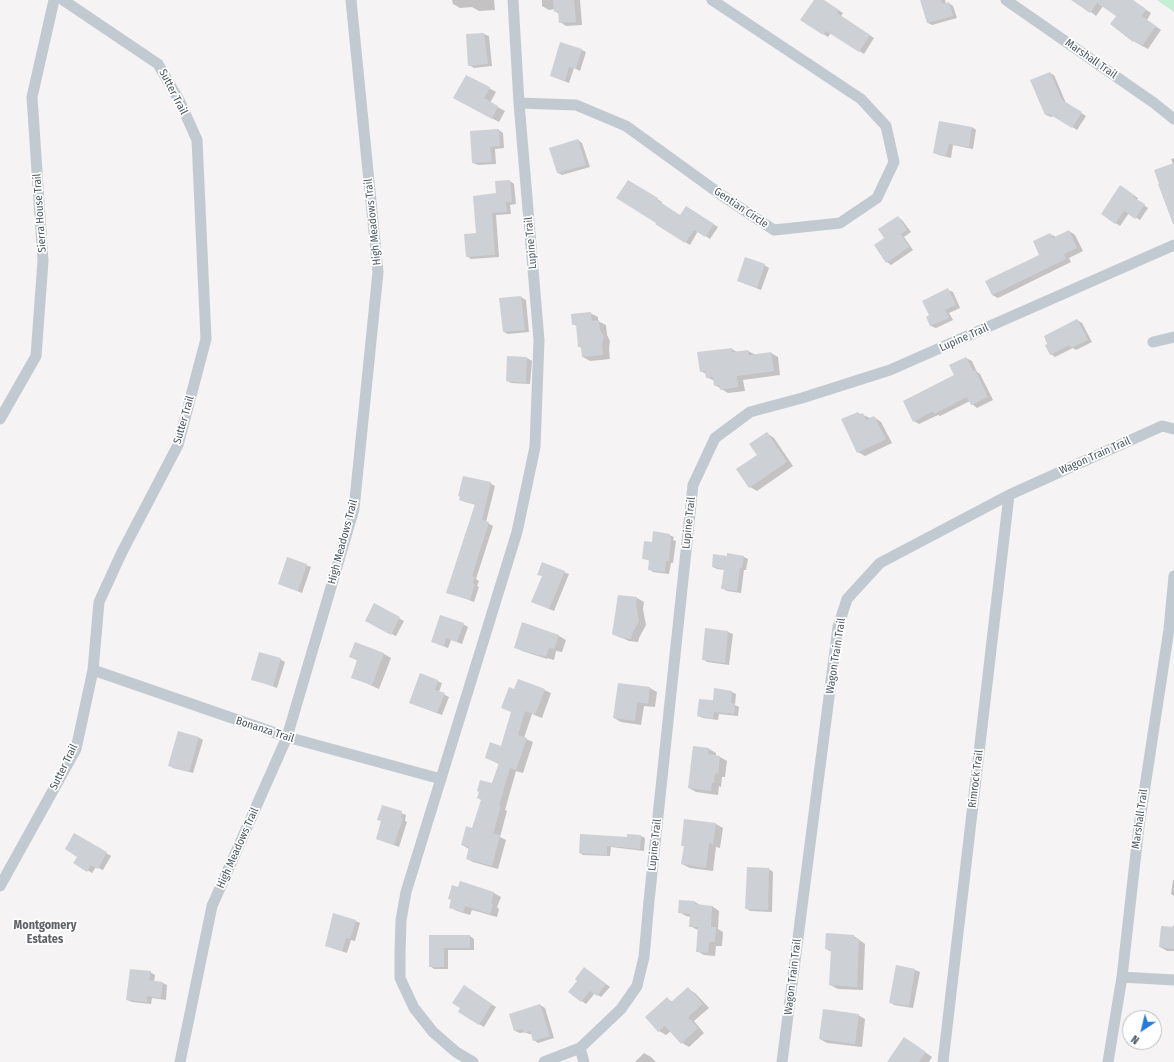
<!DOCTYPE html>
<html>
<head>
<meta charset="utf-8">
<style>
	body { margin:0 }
	#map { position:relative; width:1174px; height:1062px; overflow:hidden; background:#f5f3f3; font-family:"Fira Sans Condensed",sans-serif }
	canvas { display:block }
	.north { position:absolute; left:1122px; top:1010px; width:40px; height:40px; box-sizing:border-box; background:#fff; border:1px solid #b7bcbf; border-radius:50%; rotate:215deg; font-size:11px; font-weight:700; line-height:16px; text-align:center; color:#4b5760 }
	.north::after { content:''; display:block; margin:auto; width:14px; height:18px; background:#227bdf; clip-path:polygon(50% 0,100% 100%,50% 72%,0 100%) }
</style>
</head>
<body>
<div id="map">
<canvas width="1174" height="1062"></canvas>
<div class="north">N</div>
</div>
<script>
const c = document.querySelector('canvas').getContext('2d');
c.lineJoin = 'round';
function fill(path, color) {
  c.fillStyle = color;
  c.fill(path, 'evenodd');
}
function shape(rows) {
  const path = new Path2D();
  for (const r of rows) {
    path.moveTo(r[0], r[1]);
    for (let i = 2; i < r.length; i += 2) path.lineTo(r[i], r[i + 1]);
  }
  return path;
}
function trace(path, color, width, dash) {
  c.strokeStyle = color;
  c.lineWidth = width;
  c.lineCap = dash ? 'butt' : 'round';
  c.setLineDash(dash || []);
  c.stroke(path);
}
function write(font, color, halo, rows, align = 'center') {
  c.font = font + ' "Fira Sans Condensed",sans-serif';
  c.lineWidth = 3.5;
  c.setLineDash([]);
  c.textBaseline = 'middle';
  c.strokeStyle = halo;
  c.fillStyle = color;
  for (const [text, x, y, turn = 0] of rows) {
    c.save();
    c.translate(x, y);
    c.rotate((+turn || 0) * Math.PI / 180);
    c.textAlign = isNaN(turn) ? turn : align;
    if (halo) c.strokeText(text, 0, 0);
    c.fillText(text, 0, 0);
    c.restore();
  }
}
const green = shape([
	[1157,0,1174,0,1174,12]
]);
const shadow = shape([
	[452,0,494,0,495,10,479,11,472,7,460,8,453,4],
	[542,0,580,0,582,25,566,26,560,22,559,14,555,11,555,9,549,10,542,6],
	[815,0,823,0,843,13,841,16,874,38,864,54,831,33,828,37,802,20],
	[921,0,945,0,946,4,949,3,953,6,957,18,932,25,928,23],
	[1078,0,1131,0,1151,13,1147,20,1161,30,1148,49,1133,41,1111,24,1117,16,1103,6,1096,16,1091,12],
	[484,34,489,36,492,66,474,68,469,65,467,35],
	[582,50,586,52,580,71,574,68,569,83,551,76],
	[1050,73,1054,75,1066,103,1086,116,1077,130,1054,116,1051,117,1046,115],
	[489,88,496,92,490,103,505,111,499,122,461,102],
	[972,127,976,130,973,149,953,145,951,158,939,155,934,153],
	[499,130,503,133,504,148,495,149,496,164,478,165,473,163],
	[578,140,582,143,590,167,562,175,558,173],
	[1174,158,1174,212,1161,184,1173,164,1171,159],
	[510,181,514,184,516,204,510,205,511,214,496,215,499,257,471,259,467,256,497,193],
	[628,181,662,202,661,204,680,216,691,210,718,227,710,239,698,231,690,245,685,242],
	[1125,189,1138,198,1137,200,1148,208,1140,220,1129,213,1120,226,1102,214],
	[898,217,902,220,911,232,904,237,913,250,891,265,887,262,885,239],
	[1069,231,1075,235,1083,251,1069,258,1071,262,998,298,992,295,1041,256,1050,234,1056,237],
	[764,265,769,268,761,290,738,281],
	[948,290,953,292,960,308,949,313,953,320,936,328,931,326,927,317,930,316],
	[521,297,526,300,529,332,508,334,504,332],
	[590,313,598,317,598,321,606,325,607,335,610,341,609,349,610,359,590,361,583,357,582,349,579,346,577,326,573,324],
	[1077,320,1082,323,1092,342,1076,350,1073,348,1055,357,1051,354],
	[732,349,737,352,748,351,756,355,771,353,778,357,780,375,743,380,745,391,728,393,715,385,715,381,706,377,706,374,701,371],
	[508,357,527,358,532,361,530,384,511,383,507,381],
	[966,358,972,361,977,372,980,374,993,400,977,408,972,404,970,401,940,416,938,415,919,424,914,421,955,376],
	[858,413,870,418,874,417,881,422,892,443,865,456,858,452],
	[767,433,774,438,793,466,757,491,750,487,758,455],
	[490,483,495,486,486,522,493,526,476,579,479,581,477,586,479,587,474,602,447,592,476,505,465,502,460,500,461,497],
	[669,535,674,537,673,540,676,541,673,563,671,563,669,574,653,572,649,569,650,561,643,558,652,543],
	[744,557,748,559,746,570,744,570,741,593,727,591,722,588,725,570,717,569,713,567],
	[288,558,311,567,302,593,279,584],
	[543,564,569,574,554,611,533,602,543,576,539,574],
	[618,596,637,598,644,602,643,609,646,625,639,638,638,642,629,641,613,634],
	[374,605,404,621,396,636,366,620],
	[463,624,468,627,462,644,451,640,448,648,437,644],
	[706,629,728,632,733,634,729,665,707,662,703,659],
	[559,636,566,640,562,652,556,651,554,660,547,658,547,659,522,651,515,647],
	[355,644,384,654,391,658,379,689,352,677,358,661,351,657],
	[280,659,285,662,277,688,253,679],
	[420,674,442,683,439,692,449,697,442,715,415,705],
	[650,688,657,692,655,707,644,706,641,725,621,722,614,718],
	[515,690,544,690,551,693,542,718,532,714,524,738,533,742,523,773,516,771,505,810,507,811,500,837,506,840,498,869,473,862,467,859,469,849,462,845,473,829,492,784,499,764,486,758,501,747,512,712],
	[732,692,736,694,735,705,739,707,738,716,719,714,718,720,703,718,698,716,713,701],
	[198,737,203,740,193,773,173,768,169,765],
	[694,747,709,749,716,753,716,756,720,757,727,761,725,777,722,777,721,787,719,786,718,795,696,792,689,788],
	[383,806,406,815,405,821,407,822,399,847,377,839,382,822],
	[685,820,716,824,723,828,720,848,716,847,713,871,690,868,682,864,685,847,682,845],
	[75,835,111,856,103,870,96,867,92,873,75,863,79,856],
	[628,835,641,836,645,838,644,851,611,847,610,856,583,855,580,853,628,838],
	[769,869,773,872,772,912,750,911,746,908],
	[1173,880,1174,880,1174,896,1171,894],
	[460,883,494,893,501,897,497,907,499,909,497,917,472,910,470,915,457,911,450,907],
	[695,902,702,906,712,906,719,911,718,929,723,932,722,946,716,946,715,956,704,955,697,951,698,930,690,926,691,917,686,916,679,912],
	[356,921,360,923,355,941,351,940,347,953,326,946],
	[1173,925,1174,926,1174,951,1167,951,1160,947,1172,928],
	[430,936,470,936,474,939,474,950,448,950,448,969,434,969,430,966],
	[854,936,865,944,863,990,838,989,830,985,832,952,826,949],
	[897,966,915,970,920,972,913,1008,894,1005,890,1002],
	[589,971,610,987,601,997,595,993,586,1004,569,992],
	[150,972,155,975,154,982,163,983,167,985,166,1000,152,998,151,1004,132,1002,127,1000],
	[468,989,496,1007,484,1027,479,1024],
	[688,989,695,993,709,1008,694,1021,704,1033,689,1047,682,1043,671,1031,666,1035,659,1031,647,1017,668,999,673,1002],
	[540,1005,545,1008,554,1038,538,1043,534,1040,532,1034,529,1034,525,1032,520,1033,515,1031],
	[858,1015,865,1019,862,1047,827,1043,820,1039],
	[911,1042,932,1057,929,1062,892,1062],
	[644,1053,651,1057,656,1062,635,1062]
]);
const building = shape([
	[553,0,574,0,576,22,559,23,558,11,554,12],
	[814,0,824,0,839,10,837,13,870,35,859,52,826,31,823,35,800,20],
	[920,0,941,0,942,4,949,2,953,16,927,23],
	[1071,0,1133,0,1146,9,1142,16,1156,26,1142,46,1133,40,1133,42,1110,24,1116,16,1097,3,1090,13],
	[484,33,488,64,468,66,466,34],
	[560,42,582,49,576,69,569,67,565,81,550,76],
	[1050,72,1062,100,1082,112,1072,128,1049,114,1045,115,1030,80],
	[466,75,490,87,484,98,498,106,492,119,453,98],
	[939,121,972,127,969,147,949,144,946,156,933,153],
	[499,129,500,146,490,147,492,162,472,163,470,131],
	[578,139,586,165,557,173,549,148],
	[1174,163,1174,224,1173,224,1158,184,1159,184,1154,170],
	[510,180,512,202,506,202,507,212,492,213,495,255,466,257,464,234,476,233,473,196,496,193,495,181],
	[628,180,658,198,657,200,680,215,686,206,714,224,705,237,694,230,685,243,655,224,656,223,616,198],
	[1120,185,1134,195,1133,197,1145,204,1135,219,1124,211,1115,224,1101,214],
	[898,216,907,230,901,234,909,247,886,263,874,245,884,238,878,229],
	[1069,230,1077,248,1064,254,1066,259,992,295,985,281,1039,255,1033,241,1050,233,1053,238],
	[745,257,765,264,757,288,737,281],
	[948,288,956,305,945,310,949,318,930,326,926,317,929,315,922,301],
	[521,296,525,330,503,332,499,298],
	[591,312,592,321,599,320,600,330,604,336,602,344,603,355,582,357,581,347,578,347,576,324,572,325,571,314],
	[1077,319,1088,340,1071,348,1070,345,1050,355,1045,345,1047,344,1044,336],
	[732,348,732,352,748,350,749,355,771,352,774,371,737,376,738,387,720,390,719,385,714,386,713,377,706,378,705,371,700,372,697,352],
	[507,356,527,357,526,383,506,381],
	[966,357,973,371,975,370,988,397,971,405,967,397,934,414,933,411,913,422,903,401,954,375,949,365],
	[858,412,859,415,863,413,866,420,874,416,886,439,857,453,841,419],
	[767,432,787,462,749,488,736,469,757,455,749,444],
	[463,476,491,482,482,520,489,522,472,576,475,577,473,583,475,584,470,600,446,593,475,504,459,500,460,497,458,496],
	[653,531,670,534,669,537,671,537,669,561,666,561,665,572,648,570,649,560,642,559,644,541,652,542],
	[727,553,744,556,742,568,740,568,737,591,721,589,724,569,712,567,713,554,727,556],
	[287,557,307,564,298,591,278,584],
	[542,562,565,571,549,609,531,602,542,576,537,575],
	[618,595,637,597,636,605,639,621,632,634,631,639,621,638,612,634],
	[374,603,400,617,391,635,365,621],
	[440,615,464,623,457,642,446,638,444,646,431,642],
	[522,622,559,635,554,649,549,648,546,657,540,655,540,656,514,648],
	[705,628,728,631,725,663,702,660],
	[355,642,384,653,372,685,351,678,357,660,349,657],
	[259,652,281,658,273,686,251,680],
	[420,673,438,680,435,690,445,693,437,713,409,703],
	[518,679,545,689,535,715,525,711,518,735,527,738,516,770,510,768,499,806,501,806,493,834,500,835,492,866,466,859,469,847,461,845,466,826,472,828,481,800,477,798,479,792,477,791,480,780,492,783,499,763,485,758,490,742,501,746,511,712,501,708,509,687,514,689],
	[618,683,650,687,648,704,637,702,635,721,613,718],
	[714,688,732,691,731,703,735,704,734,714,714,712,713,719,697,716,699,699,713,700],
	[178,731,199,737,189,772,168,766],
	[693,746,709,748,708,754,720,756,718,774,715,773,714,783,712,783,711,791,688,788],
	[382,805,402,811,401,818,403,818,394,845,376,839,381,821,377,820],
	[684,819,716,823,713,844,709,843,706,868,681,864,684,846,681,846],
	[74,833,107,852,98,869,91,865,87,872,73,863,77,857,65,849],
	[580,834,627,837,627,834,641,835,640,849,607,846,607,855,579,853],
	[747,867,769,868,768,910,745,909],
	[460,881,494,892,491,903,493,904,490,914,465,906,463,912,449,908,451,900,448,899,452,885,458,887],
	[679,900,695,901,695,904,712,906,711,927,716,927,715,942,709,942,708,953,696,952,698,927,689,927,690,914,678,913],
	[333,913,356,920,350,939,346,938,342,951,325,946],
	[1161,926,1174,927,1174,949,1159,947],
	[826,933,854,935,854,938,859,939,857,987,829,985,831,950,825,949],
	[429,935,470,935,470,948,444,948,444,967,429,967],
	[896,965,915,969,909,1006,889,1003],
	[584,967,606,984,597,996,590,991,581,1002,568,992,577,981,575,979],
	[130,969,151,971,149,980,163,982,161,998,147,996,147,1002,126,1000],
	[464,985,492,1004,479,1025,458,1012,460,1008,452,1003],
	[688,987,703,1004,688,1017,698,1028,681,1044,665,1026,658,1032,645,1017,667,997,671,1002],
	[540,1004,550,1036,533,1041,530,1031,524,1033,523,1029,514,1031,509,1014],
	[823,1009,859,1014,855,1044,819,1039],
	[904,1037,926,1052,919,1062,887,1062]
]);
const street = shape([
	[1006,0,1154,103,1174,119],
	[519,103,576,105,626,126,727,199,774,230,840,223,877,198,894,162,886,126,861,99,712,0],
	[1153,342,1174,337],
	[0,419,36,356,43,261,32,97,54,0],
	[93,670,287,737,441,779],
	[0,886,76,749,93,670,99,602,122,552,178,445,206,339,197,140,180,102,158,64,63,0],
	[1122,977,1174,980],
	[580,1048,584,1062],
	[180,1062,212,906,287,737,354,509,378,272,351,0],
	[473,1062,456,1052,433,1032,414,1008,400,978,400,953,401,920,406,892,517,532,535,447,539,340,519,103,513,0],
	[544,1062,580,1048,621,1009,637,986,644,957,649,901,693,485,715,438,750,412,802,398,890,370,1174,245],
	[782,1062,838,627,847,599,880,563,1009,495,1162,426,1174,429],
	[943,1062,1009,495],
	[1108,1062,1122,977,1139,826,1169,629,1174,576]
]);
const streetNames = [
	["Marshall Trail",1091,59,35],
	["Sutter Trail",173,92,63],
	["Gentian Circle",741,208,34],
	["Sierra House Trail",40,213,-94],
	["High Meadows Trail",373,222,-96],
	["Lupine Trail",531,243,-95],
	["Lupine Trail",964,338,-24],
	["Sutter Trail",184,420,-74],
	["Wagon Train Trail",1095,456,-24],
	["Lupine Trail",689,523,-84],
	["High Meadows Trail",343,542,-75],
	["Wagon Train Trail",836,656,-81],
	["Bonanza Trail",265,730,18],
	["Sutter Trail",64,767,-64],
	["Rimrock Trail",976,779,-83],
	["Marshall Trail",1140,819,-82],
	["Lupine Trail",655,845,-84],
	["High Meadows Trail",238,848,-66],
	["Wagon Train Trail",793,977,-83]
];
const neighbourhoodNames = [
	["Montgomery",45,926],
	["Estates",45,940]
];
fill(green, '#c5efd4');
fill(shadow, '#0003');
fill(building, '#cdd0d5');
trace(street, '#c1cad1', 11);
write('11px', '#4b5760', '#fff', streetNames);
write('bold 12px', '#5f6367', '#fff', neighbourhoodNames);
</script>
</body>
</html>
